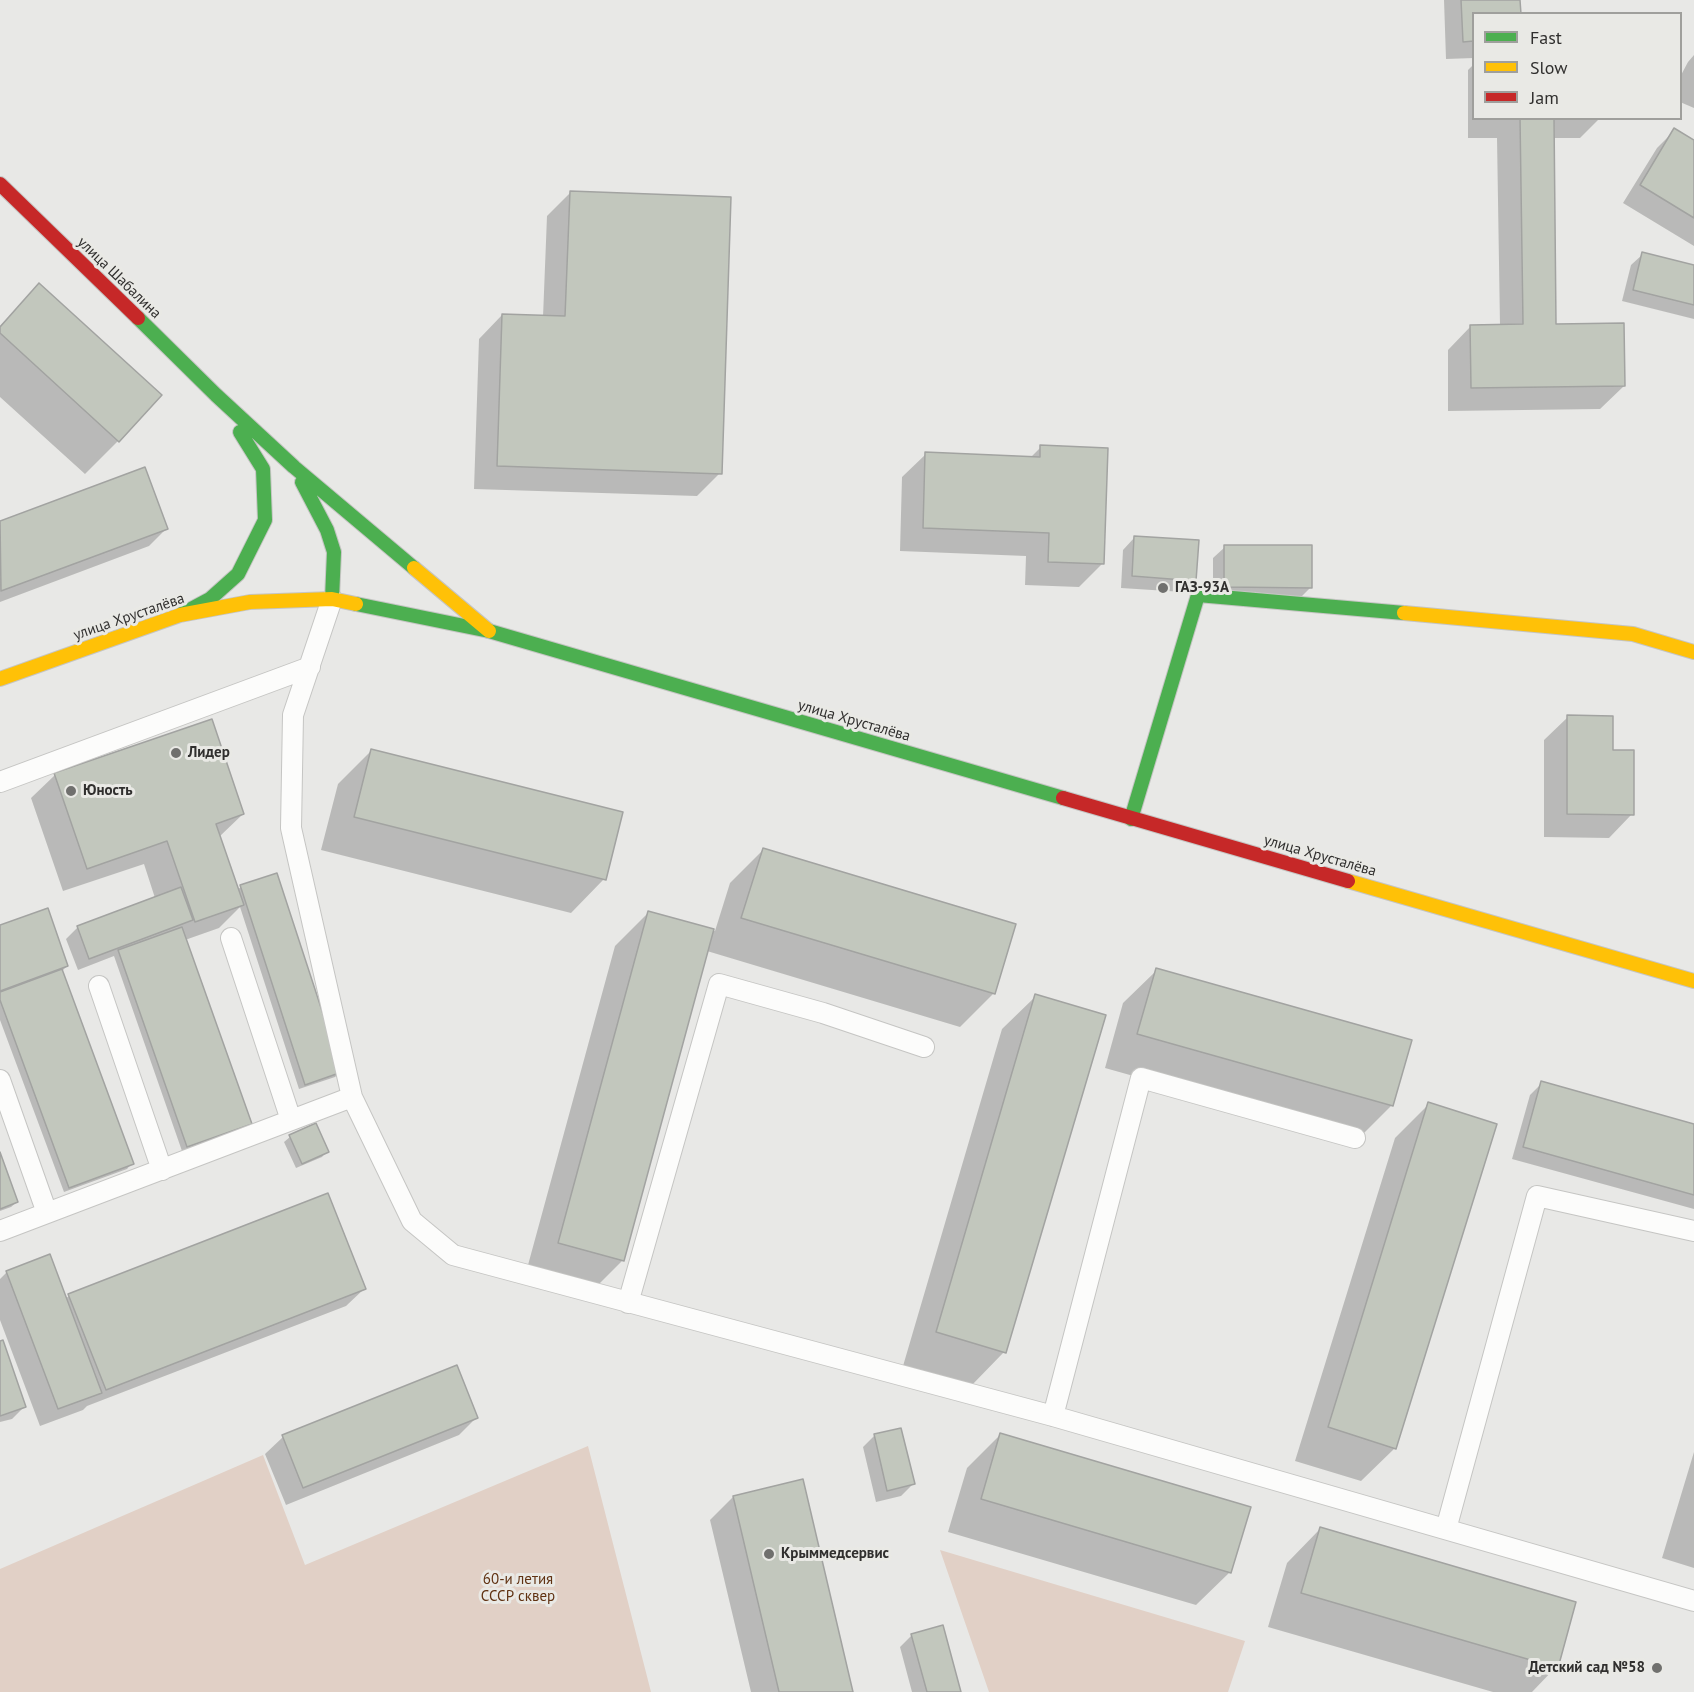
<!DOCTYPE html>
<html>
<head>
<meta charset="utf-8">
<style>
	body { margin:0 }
	#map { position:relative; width:1694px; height:1692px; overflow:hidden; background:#e8e8e6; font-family:"PT Sans",sans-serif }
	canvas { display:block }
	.legend { position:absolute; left:1472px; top:12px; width:210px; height:108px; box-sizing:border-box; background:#e9e9e5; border:2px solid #9f9f9c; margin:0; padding:8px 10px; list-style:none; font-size:18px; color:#302f2e }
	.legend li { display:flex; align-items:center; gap:12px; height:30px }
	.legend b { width:30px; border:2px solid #9f9f9c }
</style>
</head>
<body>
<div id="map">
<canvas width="1694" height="1692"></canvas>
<ul class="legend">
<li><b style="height:8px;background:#4caf50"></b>Fast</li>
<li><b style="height:8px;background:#ffc107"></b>Slow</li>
<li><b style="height:8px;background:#c62828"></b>Jam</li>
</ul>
</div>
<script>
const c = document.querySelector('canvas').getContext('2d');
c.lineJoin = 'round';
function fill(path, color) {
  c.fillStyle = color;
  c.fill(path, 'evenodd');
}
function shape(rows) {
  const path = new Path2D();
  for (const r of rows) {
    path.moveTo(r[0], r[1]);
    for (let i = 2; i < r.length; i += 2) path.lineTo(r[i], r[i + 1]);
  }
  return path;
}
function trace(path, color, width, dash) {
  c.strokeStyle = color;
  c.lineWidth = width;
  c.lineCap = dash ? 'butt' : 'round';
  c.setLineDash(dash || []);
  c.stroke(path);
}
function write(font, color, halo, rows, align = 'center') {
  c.font = font + ' "PT Sans",sans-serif';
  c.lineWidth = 6;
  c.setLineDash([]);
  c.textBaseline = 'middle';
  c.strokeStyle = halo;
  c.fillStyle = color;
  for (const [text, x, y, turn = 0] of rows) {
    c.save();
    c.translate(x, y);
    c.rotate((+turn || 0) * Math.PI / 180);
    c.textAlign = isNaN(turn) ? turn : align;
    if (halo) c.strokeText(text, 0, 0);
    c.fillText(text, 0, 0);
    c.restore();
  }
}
const green = shape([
	[588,1446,651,1692,0,1692,0,1569,263,1455,305,1565],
	[940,1550,1245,1641,1228,1692,989,1692]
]);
const shadow = shape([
	[1444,0,1519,0,1474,14,1474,58,1446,59],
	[1694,55,1694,108,1680,102,1680,77,1688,62],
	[1474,64,1474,118,1600,118,1580,138,1552,138,1554,325,1624,386,1600,409,1448,411,1448,350,1471,326,1500,326,1497,138,1468,138,1468,70],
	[1675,130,1694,142,1694,246,1623,203,1657,148],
	[570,193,720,473,697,496,474,489,479,339,502,315,543,317,547,216],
	[1643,254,1694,266,1694,319,1622,301,1631,265],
	[40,285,118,441,85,474,0,397,0,326],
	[1041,447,1102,564,1079,587,1025,585,1026,556,900,551,902,477,926,454,1030,458],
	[144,469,166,529,149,546,0,602,0,522],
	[1134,538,1194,580,1183,592,1121,588,1123,550],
	[1225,547,1311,587,1299,599,1213,599,1213,558],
	[1568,717,1611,752,1632,814,1609,838,1544,837,1544,740],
	[371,751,604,879,571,913,321,850,338,784],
	[55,775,243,814,219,837,237,890,241,887,340,1072,335,1077,299,1089,240,907,219,928,185,940,250,1124,244,1129,182,1151,114,956,78,970,66,939,78,927,155,898,144,864,63,891,31,798],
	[763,850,994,993,960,1027,707,951,623,1260,589,1294,525,1276,615,946,649,912,715,931,730,883],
	[0,927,67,966,62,971,132,1163,127,1169,64,1192,0,1020],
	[1157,970,1392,1105,1358,1139,1105,1068,1123,1003],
	[1036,996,1004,1352,971,1386,903,1366,1002,1029],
	[1542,1083,1694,1125,1694,1209,1512,1159,1530,1095],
	[1429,1104,1395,1448,1361,1481,1295,1461,1395,1138],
	[290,1137,327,1151,322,1157,296,1168,284,1142],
	[0,1156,17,1202,11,1207,0,1211],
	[49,1256,65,1299,69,1296,364,1289,346,1306,87,1406,83,1410,40,1426,0,1320,0,1279,6,1273],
	[0,1342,24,1407,12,1419,0,1422],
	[477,1417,459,1435,286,1505,265,1454,283,1437],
	[1001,1434,1230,1572,1196,1605,948,1532,967,1468],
	[875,1435,913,1484,901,1496,876,1502,863,1447],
	[1694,1452,1694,1568,1662,1558],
	[733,1497,852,1692,751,1692,710,1520],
	[1320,1529,1556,1667,1532,1692,1493,1692,1268,1627,1287,1563],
	[912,1635,959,1692,912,1692,900,1647]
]);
const building = shape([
	[1461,0,1520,0,1521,14,1474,14,1474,41,1463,42,1461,0],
	[1520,118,1554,118,1556,324,1624,323,1625,386,1471,388,1470,325,1523,324,1520,118],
	[1674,128,1694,140,1694,218,1640,185,1674,128],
	[570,191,731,197,722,474,497,466,502,314,565,316,570,191],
	[1642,252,1694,265,1694,305,1633,290,1642,252],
	[39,283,162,395,119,442,0,333,0,327,39,283],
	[1040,445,1108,448,1104,564,1048,562,1049,533,923,528,925,452,1040,457,1040,445],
	[145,467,168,529,1,591,0,521,145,467],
	[1134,536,1199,540,1196,581,1132,576,1134,536],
	[1224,545,1312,545,1312,588,1224,587,1224,545],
	[1567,715,1613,716,1613,750,1634,750,1634,815,1567,814,1567,715],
	[212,719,244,814,216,824,244,905,195,922,167,841,87,869,54,773,212,719],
	[371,749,623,812,606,880,354,817,371,749],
	[763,848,1016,924,995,994,741,918,763,848],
	[277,873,342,1072,305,1085,240,885,277,873],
	[181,887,193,920,89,959,77,926,181,887],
	[48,908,68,966,0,991,0,925,48,908],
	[648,911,714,929,624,1261,558,1243,648,911],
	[182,927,252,1124,187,1147,118,950,182,927],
	[1156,968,1412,1040,1393,1106,1137,1034,1156,968],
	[62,969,134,1164,69,1188,0,1000,0,992,62,969],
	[1035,994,1106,1015,1006,1353,936,1332,1035,994],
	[1541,1081,1694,1124,1694,1195,1523,1147,1541,1081],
	[1428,1102,1497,1124,1396,1449,1328,1427,1428,1102],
	[316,1123,329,1152,302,1164,289,1135,316,1123],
	[0,1152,18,1202,0,1209,0,1152],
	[328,1193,366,1289,106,1390,68,1294,328,1193],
	[50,1254,102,1393,58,1409,6,1271,50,1254],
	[3,1340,26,1407,0,1416,0,1341,3,1340],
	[457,1365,478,1418,303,1488,282,1435,457,1365],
	[901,1428,915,1484,887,1491,874,1434,901,1428],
	[1000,1433,1251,1507,1231,1573,981,1499,1000,1433],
	[803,1479,853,1692,779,1692,733,1496,803,1479],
	[1320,1527,1576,1602,1558,1668,1301,1593,1320,1527],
	[943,1625,961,1692,927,1692,911,1634,943,1625]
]);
const lane = shape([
	[332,599,293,715,291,828,352,1097,412,1221,453,1255,1053,1416,1694,1601],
	[0,782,310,667],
	[231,938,291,1120],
	[99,986,162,1170],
	[0,1080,47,1213],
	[0,1231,352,1097],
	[628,1303,719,984,823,1013,924,1047],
	[1053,1416,1141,1078,1355,1138],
	[1446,1529,1537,1196,1694,1231]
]);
const fast = shape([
	[138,318,216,395,294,467,414,568],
	[302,482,327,530,334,552,332,599],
	[356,604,489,631,1063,798],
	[182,614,210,599,238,574,265,520,263,469,240,432],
	[1131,819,1198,595,1404,613]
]);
const slow = shape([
	[414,568,489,631],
	[1404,613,1633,634,1694,652],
	[0,679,180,615,250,602,332,599,356,604],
	[1348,881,1694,981]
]);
const jam = shape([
	[0,184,138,318],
	[1063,798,1348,881]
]);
const markers = [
	[1163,588,6,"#70706e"],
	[176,753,6,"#70706e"],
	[71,791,6,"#70706e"],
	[769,1554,6,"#70706e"],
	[1657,1668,6,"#70706e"]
];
const streetNames = [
	["улица Шабалина",119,278,44],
	["улица Хрусталёва",129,617,-19],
	["улица Хрусталёва",854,721,16],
	["улица Хрусталёва",1320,856,16]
];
const poiNames = [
	["ГАЗ-93А",1175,588],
	["Лидер",188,753],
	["Юность",83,791],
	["Крыммедсервис",781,1554],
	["Детский сад №58",1645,1668,"right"]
];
const parkNames = [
	["60-и летия",518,1580],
	["СССР сквер",518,1597]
];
fill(green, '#e1d0c6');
fill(shadow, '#0003');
fill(building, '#c2c7bd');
trace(building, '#a2a3a1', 1.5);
trace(lane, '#c5c5c3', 22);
trace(fast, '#c5c5c3', 16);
trace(slow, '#c5c5c3', 16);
trace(jam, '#c5c5c3', 16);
trace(lane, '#fcfcfb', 20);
trace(fast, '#4caf50', 14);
trace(slow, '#ffc107', 14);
trace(jam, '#c62828', 14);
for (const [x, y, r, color] of markers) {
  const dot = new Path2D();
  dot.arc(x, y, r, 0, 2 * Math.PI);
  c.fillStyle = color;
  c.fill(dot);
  trace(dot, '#e9e9e5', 2);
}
write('15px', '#302f2e', '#e9e9e5', streetNames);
write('bold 15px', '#302f2e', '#e9e9e5', poiNames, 'left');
write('15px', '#603212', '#e9e9e5', parkNames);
</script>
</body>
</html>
